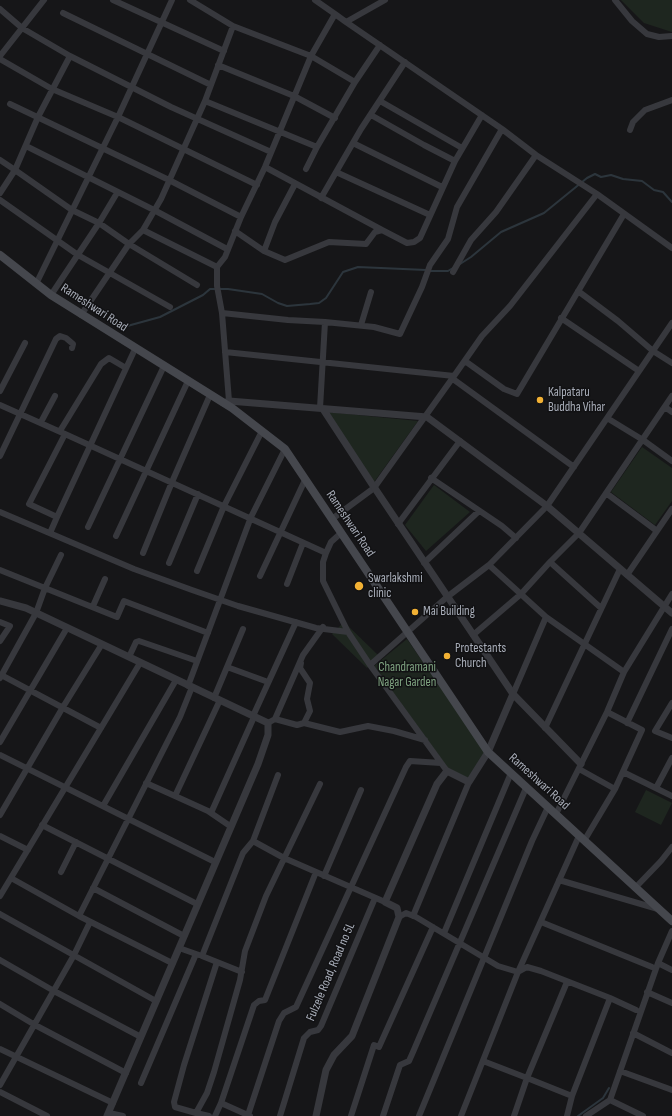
<!DOCTYPE html>
<html>
<head>
<meta charset="utf-8">
<style>
	body { margin:0 }
	canvas { display:block; background:#161618 }
</style>
</head>
<body>
<canvas width="672" height="1116"></canvas>
<script>
const c = document.querySelector('canvas').getContext('2d');
c.lineJoin = 'round';
function fill(path, color) {
  c.fillStyle = color;
  c.fill(path, 'evenodd');
}
function shape(rows) {
  const path = new Path2D();
  for (const r of rows) {
    path.moveTo(r[0], r[1]);
    for (let i = 2; i < r.length; i += 2) path.lineTo(r[i], r[i + 1]);
  }
  return path;
}
function trace(path, color, width, dash) {
  c.strokeStyle = color;
  c.lineWidth = width;
  c.lineCap = dash ? 'butt' : 'round';
  c.setLineDash(dash || []);
  c.stroke(path);
}
function write(font, color, halo, rows, align = 'center') {
  c.font = font + ' "Sofia Sans Condensed",sans-serif';
  c.lineWidth = 3;
  c.setLineDash([]);
  c.textBaseline = 'middle';
  c.strokeStyle = halo;
  c.fillStyle = color;
  for (const [text, x, y, turn = 0] of rows) {
    c.save();
    c.translate(x, y);
    c.rotate((+turn || 0) * Math.PI / 180);
    c.textAlign = isNaN(turn) ? turn : align;
    if (halo) c.strokeText(text, 0, 0);
    c.fillText(text, 0, 0);
    c.restore();
  }
}
const green = shape([
	[621,0,672,0,672,32,644,23],
	[327,412,418,421,374,482],
	[642,447,672,468,672,501,655,525,611,492],
	[434,485,470,512,426,551,405,525],
	[344,622,379,656,367,668,332,634],
	[407,639,485,752,467,779,448,768,374,666],
	[646,790,672,803,661,825,635,812]
]);
const stream = shape([
	[460,264,471,257,501,232,544,213,587,178,595,174,601,177,611,175,623,179,642,181,654,190,663,192,672,202],
	[430,271,448,271,453,268],
	[120,328,160,317,203,295,210,289,228,289,262,294,278,303,287,306,310,304,319,303,326,298,343,272,358,267,426,270],
	[578,1116,603,1098,609,1088]
]);
const minor = shape([
	[113,0,224,51],
	[190,0,233,26,311,56,355,82],
	[315,0,335,14],
	[615,0,632,21,647,34,659,37,672,36],
	[0,9,22,28,70,56],
	[63,13,211,85],
	[346,22,502,129,536,155,597,194,672,248],
	[0,56,44,0],
	[0,59,52,89,118,117,257,185],
	[218,65,294,96,335,118],
	[205,101,317,147,355,82,380,45],
	[380,101,462,148],
	[10,104,169,180,241,217],
	[371,115,424,145,455,161],
	[630,130,633,122,645,110,672,100],
	[353,143,442,187],
	[26,146,154,210,227,249],
	[0,160,15,170,38,117,70,56,171,107,271,152],
	[306,169,317,147],
	[336,172,430,215],
	[0,193,15,170,72,210,99,223,129,244,197,285],
	[321,198,361,129,405,62],
	[0,200,78,255,170,307],
	[143,230,217,267],
	[382,230,407,243,414,242,420,238,455,161,482,115],
	[235,231,264,251,285,260,329,242,366,244,375,232,382,230,265,167],
	[264,251,275,222,295,184],
	[453,272,471,240,496,212,536,155],
	[36,284,118,117,172,0],
	[578,291,618,321,653,351,672,363],
	[51,295,99,223,117,193],
	[222,313,288,320,325,322],
	[81,315,129,244,143,230,161,199,205,101,233,26],
	[561,318,639,371],
	[361,325,371,292],
	[225,352,454,376,374,488,332,519],
	[465,361,504,389,517,394,624,214],
	[454,376,482,336,510,306,597,194],
	[453,379,574,467],
	[0,391,25,343],
	[229,401,222,313,217,286,217,267,225,257,241,217,265,167,311,56,335,14,346,22,385,0],
	[0,405,65,434,29,504,57,517,50,533],
	[665,407,672,412],
	[320,408,325,322,374,327,400,334,422,287,430,265,448,239,457,207,502,129],
	[607,418,643,440,672,461],
	[41,422,55,396],
	[60,431,101,364,109,358,126,368],
	[65,434,326,553],
	[0,456,56,339,60,336,66,338,73,344,72,348],
	[431,478,502,526,516,538],
	[606,493,657,531],
	[0,512,134,569,192,590,238,606,316,628,348,632],
	[57,517,135,349],
	[398,524,460,441],
	[88,527,164,366],
	[341,533,331,542,326,553,323,562,323,581,348,632,370,665],
	[116,536,188,381],
	[143,553,172,482,210,395],
	[550,562,601,608],
	[169,563,198,494],
	[424,563,479,511],
	[0,570,117,617,124,601,208,633],
	[197,571,224,506,262,431],
	[627,575,672,509],
	[260,576,305,480],
	[287,584,303,543],
	[93,606,105,579],
	[546,617,624,672],
	[0,622,10,626,0,641],
	[473,635,521,594,550,562,579,533,672,396],
	[129,657,136,642,139,641,197,661],
	[301,663,300,668,310,683,307,699,310,711,304,723],
	[227,667,268,682],
	[1,675,101,728],
	[0,678,36,613,45,588,61,555],
	[188,686,251,517,285,449],
	[513,694,546,617,489,565,547,506,672,323],
	[214,698,243,629],
	[220,700,175,796,208,811,230,826],
	[672,703,655,731,672,738],
	[253,716,296,622],
	[275,719,303,655,323,627],
	[268,723,275,719,297,725,304,723,340,732,368,726,394,731,425,740],
	[627,723,672,629],
	[545,728,620,569],
	[0,742,67,628],
	[0,755,215,862],
	[579,769,615,789],
	[447,771,370,665,447,597,489,565],
	[623,772,672,796],
	[278,775,253,841,284,858,385,902],
	[146,783,175,796],
	[656,788,672,758],
	[103,806,176,680],
	[211,813,254,717],
	[556,814,607,712,624,672,672,594],
	[0,815,63,707,102,644],
	[42,825,197,904],
	[0,836,28,850],
	[584,841,615,789,642,730,607,712],
	[61,872,76,842],
	[324,876,361,790],
	[11,878,79,916,172,963],
	[559,880,658,909],
	[93,888,184,936],
	[635,888,661,861,672,847],
	[0,896,140,663],
	[0,914,156,1001],
	[79,916,180,717,192,687],
	[413,916,469,782],
	[399,917,406,913,416,917,498,966,518,972,527,967,541,971,610,998,572,1096,527,1078,514,1116],
	[541,922,652,967],
	[444,933,511,773],
	[179,948,199,955],
	[0,960,54,991,141,1037],
	[217,962,242,972],
	[658,963,672,970],
	[647,992,672,1003],
	[610,998,636,1010],
	[0,1004,35,1025,126,1073],
	[633,1033,672,1053],
	[0,1049,113,1103],
	[483,1061,527,1078,567,982],
	[620,1071,672,1090],
	[141,1083,196,954],
	[0,1085,74,955,90,922],
	[0,1092,47,1116],
	[221,1103,254,1005,259,1001,265,1000,316,872],
	[109,1113,123,1116],
	[196,1113,175,1107,174,1102,184,1065,217,962,202,956,243,853,253,841],
	[248,1115,279,1021,284,1013,296,1007,406,767,410,761,441,763],
	[209,1116,196,1113,207,1093,214,1072,240,980,245,951,266,896,320,784],
	[215,1116,221,1103,250,1116],
	[280,1116,304,1038,310,1032,318,1030,321,1026,375,898],
	[351,1116,374,1045,379,1047,433,927],
	[383,1116,400,1065,409,1061,413,1052,526,788],
	[419,1116,532,841,548,807],
	[461,1116,518,972,579,836],
	[567,1116,572,1096],
	[586,1116,610,1100],
	[643,1116,610,1100,658,963,672,931]
]);
const tertiary = shape([
	[223,403,229,401,427,417,547,506,672,613],
	[0,601,26,608,268,723,268,735,258,764,107,1116],
	[513,694,581,764],
	[316,1116,326,1070,334,1055,352,1036,399,917,397,908,385,902,437,784,447,771,469,782,488,752,513,694,372,484,323,409]
]);
const secondary = shape([
	[0,255,51,295,232,408,285,449,488,752,672,921]
]);
const markers = [
	[540,400,4,"#f2b134"],
	[359,586,5,"#f2b134"],
	[415,612,4,"#f2b134"],
	[447,656,4,"#f2b134"]
];
const streetNames = [
	["Rameshwari Road",94,308,33],
	["Rameshwari Road",350,524,56],
	["Rameshwari Road",539,782,42],
	["Fulzele Road, Road no 5L",331,972,-67]
];
const poiNames = [
	["Kalpataru",548,393],
	["Buddha Vihar",548,408],
	["Swarlakshmi",368,579],
	["clinic",368,594],
	["Mai Building",423,612],
	["Protestants",455,649],
	["Church",455,664]
];
const parkNames = [
	["Chandramani",407,668],
	["Nagar Garden",407,683]
];
fill(green, '#1e261f');
trace(stream, '#2c353c', 2);
trace(minor, '#37383d', 6);
trace(tertiary, '#37383d', 7);
trace(secondary, '#45474d', 8);
for (const [x, y, r, color] of markers) {
  const dot = new Path2D();
  dot.arc(x, y, r, 0, 2 * Math.PI);
  c.fillStyle = color;
  c.fill(dot);
  trace(dot, '#111113', 1.5);
}
write('13px', '#a8adb8', '#111113', streetNames);
write('13px', '#a8adb8', '#111113', poiNames, 'left');
write('13px', '#7fa381', '#111113', parkNames);
</script>
</body>
</html>
